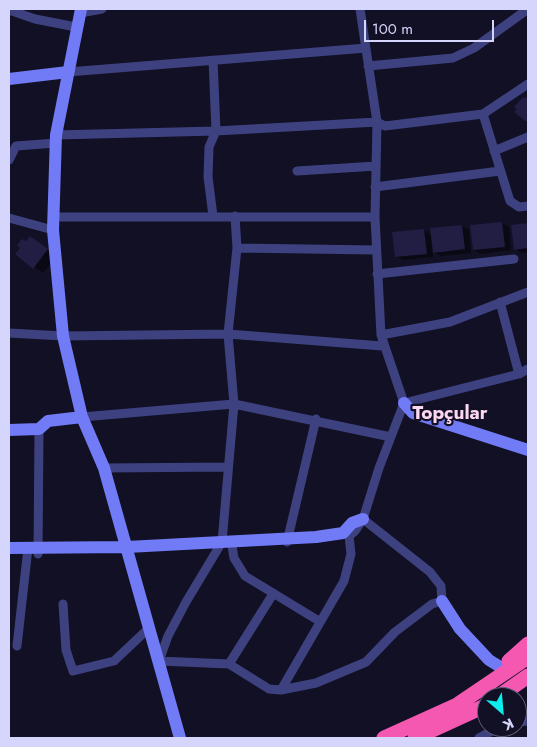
<!DOCTYPE html>
<html>
<head>
<meta charset="utf-8">
<style>
	body { margin:0 }
	#map { position:relative; width:537px; height:747px; overflow:hidden; background:#121024; font-family:Jost,sans-serif }
	canvas { display:block }
	.frame { position:absolute; inset:0; border:10px solid #d6d5fc; pointer-events:none }
	.north { position:absolute; left:477px; top:687px; width:50px; height:50px; box-sizing:border-box; background:#121024; border:1px solid #605f7a; border-radius:50%; rotate:153deg; font-size:14px; font-weight:700; line-height:20px; text-align:center; color:#d6d5fc }
	.north::after { content:''; display:block; margin:auto; width:18px; height:22px; background:#0fecee; clip-path:polygon(50% 0,100% 100%,50% 72%,0 100%) }
	.scale { position:absolute; left:364px; top:20px; width:130px; height:22px; box-sizing:border-box; border:2px solid #d6d5fc; border-top:0; padding-left:6px; font-size:15px; line-height:18px; white-space:nowrap; color:#d6d5fc; -webkit-text-stroke:4px #121024; paint-order:stroke }
</style>
</head>
<body>
<div id="map">
<canvas width="537" height="747"></canvas>
<div class="frame"></div>
<div class="north">K</div>
<div class="scale">100 m</div>
</div>
<script>
const c = document.querySelector('canvas').getContext('2d');
c.lineJoin = 'round';
function fill(path, color) {
  c.fillStyle = color;
  c.fill(path, 'evenodd');
}
function shape(rows) {
  const path = new Path2D();
  for (const r of rows) {
    path.moveTo(r[0], r[1]);
    for (let i = 2; i < r.length; i += 2) path.lineTo(r[i], r[i + 1]);
  }
  return path;
}
function trace(path, color, width, dash) {
  c.strokeStyle = color;
  c.lineWidth = width;
  c.lineCap = dash ? 'butt' : 'round';
  c.setLineDash(dash || []);
  c.stroke(path);
}
function write(font, color, halo, rows, align = 'center') {
  c.font = font + ' Jost,sans-serif';
  c.lineWidth = 4.5;
  c.setLineDash([]);
  c.textBaseline = 'middle';
  c.strokeStyle = halo;
  c.fillStyle = color;
  for (const [text, x, y, turn = 0] of rows) {
    c.save();
    c.translate(x, y);
    c.rotate((+turn || 0) * Math.PI / 180);
    c.textAlign = isNaN(turn) ? turn : align;
    if (halo) c.strokeText(text, 0, 0);
    c.fillText(text, 0, 0);
    c.restore();
  }
}
const shadow = shape([
	[502,223,509,227,511,250,481,254,474,250],
	[528,224,528,252,522,253,515,249,513,226],
	[462,226,469,230,471,253,441,256,433,252,433,257,403,260,396,256,424,230,432,235],
	[30,237,57,256,43,273,16,254]
]);
const building = shape([
	[523,97,528,98,528,121,525,121,514,112,517,109,514,107],
	[502,222,505,247,473,250,470,225],
	[528,223,528,248,514,250,511,225],
	[462,225,465,249,433,253,430,228],
	[424,229,427,254,395,257,392,232],
	[30,236,48,249,33,269,15,254,20,248,17,245,22,239,26,241]
]);
const street = shape([
	[9,10,35,19,76,27],
	[80,13,102,9],
	[213,60,216,131,209,147,208,177,213,216],
	[368,66,453,58,474,48,528,9],
	[68,72,366,48],
	[483,114,528,84],
	[56,135,216,131,377,122,385,126,483,114,510,201,519,207,528,206],
	[494,151,528,137],
	[9,160,16,146,56,143],
	[297,171,376,166],
	[375,187,500,171],
	[235,216,237,248,228,334,234,404,222,542,186,602,168,636,159,661,229,664,269,689,281,690,316,683,366,662,395,632,432,604,442,601,441,586,430,572,363,519],
	[53,217,375,217],
	[9,218,53,230],
	[237,248,376,250],
	[377,274,514,259],
	[500,302,519,374],
	[9,333,63,336,228,334,382,346],
	[381,335,450,322,528,292],
	[404,403,519,374,528,369],
	[82,417,234,404,391,437],
	[104,468,228,467],
	[287,542,316,419],
	[232,546,234,558,245,576,319,621],
	[38,554,39,429],
	[63,604,66,650,73,671,114,661,149,628],
	[17,646,28,548],
	[229,664,273,594],
	[281,690,344,581,351,554,349,536,355,531,363,519,379,468,404,403,381,335,375,217,377,122,360,9],
	[517,722,528,721],
	[479,738,499,727]
]);
const secondary = shape([
	[81,9,56,135,53,230,63,336,82,417,104,468,180,738],
	[9,79,68,72],
	[404,403,413,413,528,450],
	[9,430,39,429,48,421,82,417],
	[9,548,127,547,316,537,343,533,352,523,363,519],
	[442,601,460,629,489,660,502,668]
]);
const highway = shape([
	[509,661,528,644],
	[498,697,528,676],
	[384,738,457,705,528,657],
	[415,738,487,705]
]);
const districtNames = [
	["Topçular",450,414]
];
fill(shadow, '#0007');
fill(building, '#211d43');
trace(street, '#3e4180', 9);
trace(secondary, '#727bf6', 12);
trace(highway, '#f558b1', 15);
write('bold 19px', '#fcd7f2', '#121024', districtNames);
</script>
</body>
</html>
